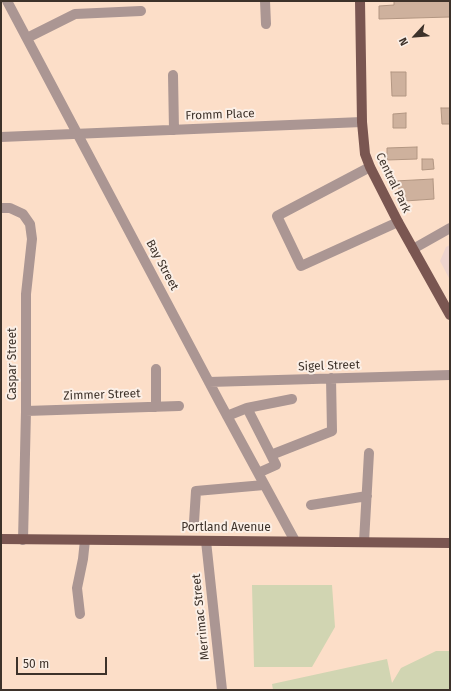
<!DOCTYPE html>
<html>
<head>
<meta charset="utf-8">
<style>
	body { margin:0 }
	#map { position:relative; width:451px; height:691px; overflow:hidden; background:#fcdec8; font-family:"Fira Sans",sans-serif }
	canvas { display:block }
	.frame { position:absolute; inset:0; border:2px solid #3d322a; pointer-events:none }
	.north { position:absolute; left:395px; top:16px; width:40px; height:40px; -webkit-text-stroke:3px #fbefe6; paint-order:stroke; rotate:244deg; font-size:11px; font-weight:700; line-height:16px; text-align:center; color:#3d322a }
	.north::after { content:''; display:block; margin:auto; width:14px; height:18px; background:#3d322a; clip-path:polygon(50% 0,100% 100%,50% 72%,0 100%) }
	.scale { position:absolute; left:16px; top:657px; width:91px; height:18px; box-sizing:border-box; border:2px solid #3d322a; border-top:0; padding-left:5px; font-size:12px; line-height:14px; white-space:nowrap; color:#3d322a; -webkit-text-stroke:3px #fbefe6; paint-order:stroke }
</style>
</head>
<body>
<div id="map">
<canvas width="451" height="691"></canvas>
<div class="frame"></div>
<div class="north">N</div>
<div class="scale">50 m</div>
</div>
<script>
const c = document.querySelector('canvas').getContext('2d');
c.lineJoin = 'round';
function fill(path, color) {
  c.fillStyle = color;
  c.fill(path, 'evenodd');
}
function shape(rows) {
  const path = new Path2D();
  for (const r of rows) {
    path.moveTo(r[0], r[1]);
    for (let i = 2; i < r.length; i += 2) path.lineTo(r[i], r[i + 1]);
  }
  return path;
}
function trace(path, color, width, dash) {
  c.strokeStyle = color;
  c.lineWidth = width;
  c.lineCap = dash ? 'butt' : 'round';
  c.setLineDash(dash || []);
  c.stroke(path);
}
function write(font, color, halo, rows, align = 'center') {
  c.font = font + ' "Fira Sans",sans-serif';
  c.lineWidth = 4;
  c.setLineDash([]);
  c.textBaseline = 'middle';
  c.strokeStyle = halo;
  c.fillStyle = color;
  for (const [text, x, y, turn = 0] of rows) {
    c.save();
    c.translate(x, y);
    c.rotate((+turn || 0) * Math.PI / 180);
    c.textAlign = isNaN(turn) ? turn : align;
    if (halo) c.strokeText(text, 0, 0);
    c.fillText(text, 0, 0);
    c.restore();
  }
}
const education = shape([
	[450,245,450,280,440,261,446,247]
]);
const green = shape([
	[252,585,332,585,335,627,312,667,254,667],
	[436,651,450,651,450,690,273,690,272,684,387,659,392,683,401,668]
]);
const building = shape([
	[394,1,450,1,450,17,379,19,379,6,394,5,394,1],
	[391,72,406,72,406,96,392,96,391,72],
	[441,108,450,108,450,124,442,124,441,108],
	[406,113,406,128,393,128,393,114,406,113],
	[417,147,417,159,387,160,387,148,417,147],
	[422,159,433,159,434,169,422,170,422,159],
	[433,179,434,199,405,201,395,181,433,179]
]);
const minor = shape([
	[7,1,219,401,295,541],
	[265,1,266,24],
	[27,38,75,14,141,11],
	[173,75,174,130],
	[1,137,362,122],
	[370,167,277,216,301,266,398,222],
	[1,208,10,208,23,214,30,224,32,239,26,294,26,411,23,540],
	[413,249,450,228],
	[156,369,156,407],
	[209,382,450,375],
	[247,408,292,399],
	[26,411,179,406],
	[227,416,247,408,271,455],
	[258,473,276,465,271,455,332,431,331,378],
	[311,505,367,496],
	[194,522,196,491,264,485],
	[206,541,222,690],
	[364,542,369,453],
	[80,614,77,588,83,559,85,540]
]);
const major = shape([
	[360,1,362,122,365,154,370,167,398,222,450,315],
	[1,539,450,543]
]);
const streetNames = [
	["Fromm Place",220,115,-2],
	["Central Park",393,183,64],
	["Bay Street",162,265,62],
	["Caspar Street",13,364,-90],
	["Sigel Street",329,366,-2],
	["Zimmer Street",102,395,-2],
	["Portland Avenue",226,528],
	["Merrimac Street",201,617,-96]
];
fill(education, '#eed4ce');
fill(green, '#d1d5b2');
fill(building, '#ceb19d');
trace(building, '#b29682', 1);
trace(minor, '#ab9693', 10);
trace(major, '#7a5651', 10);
write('12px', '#3d322a', '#fbefe6', streetNames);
</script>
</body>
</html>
